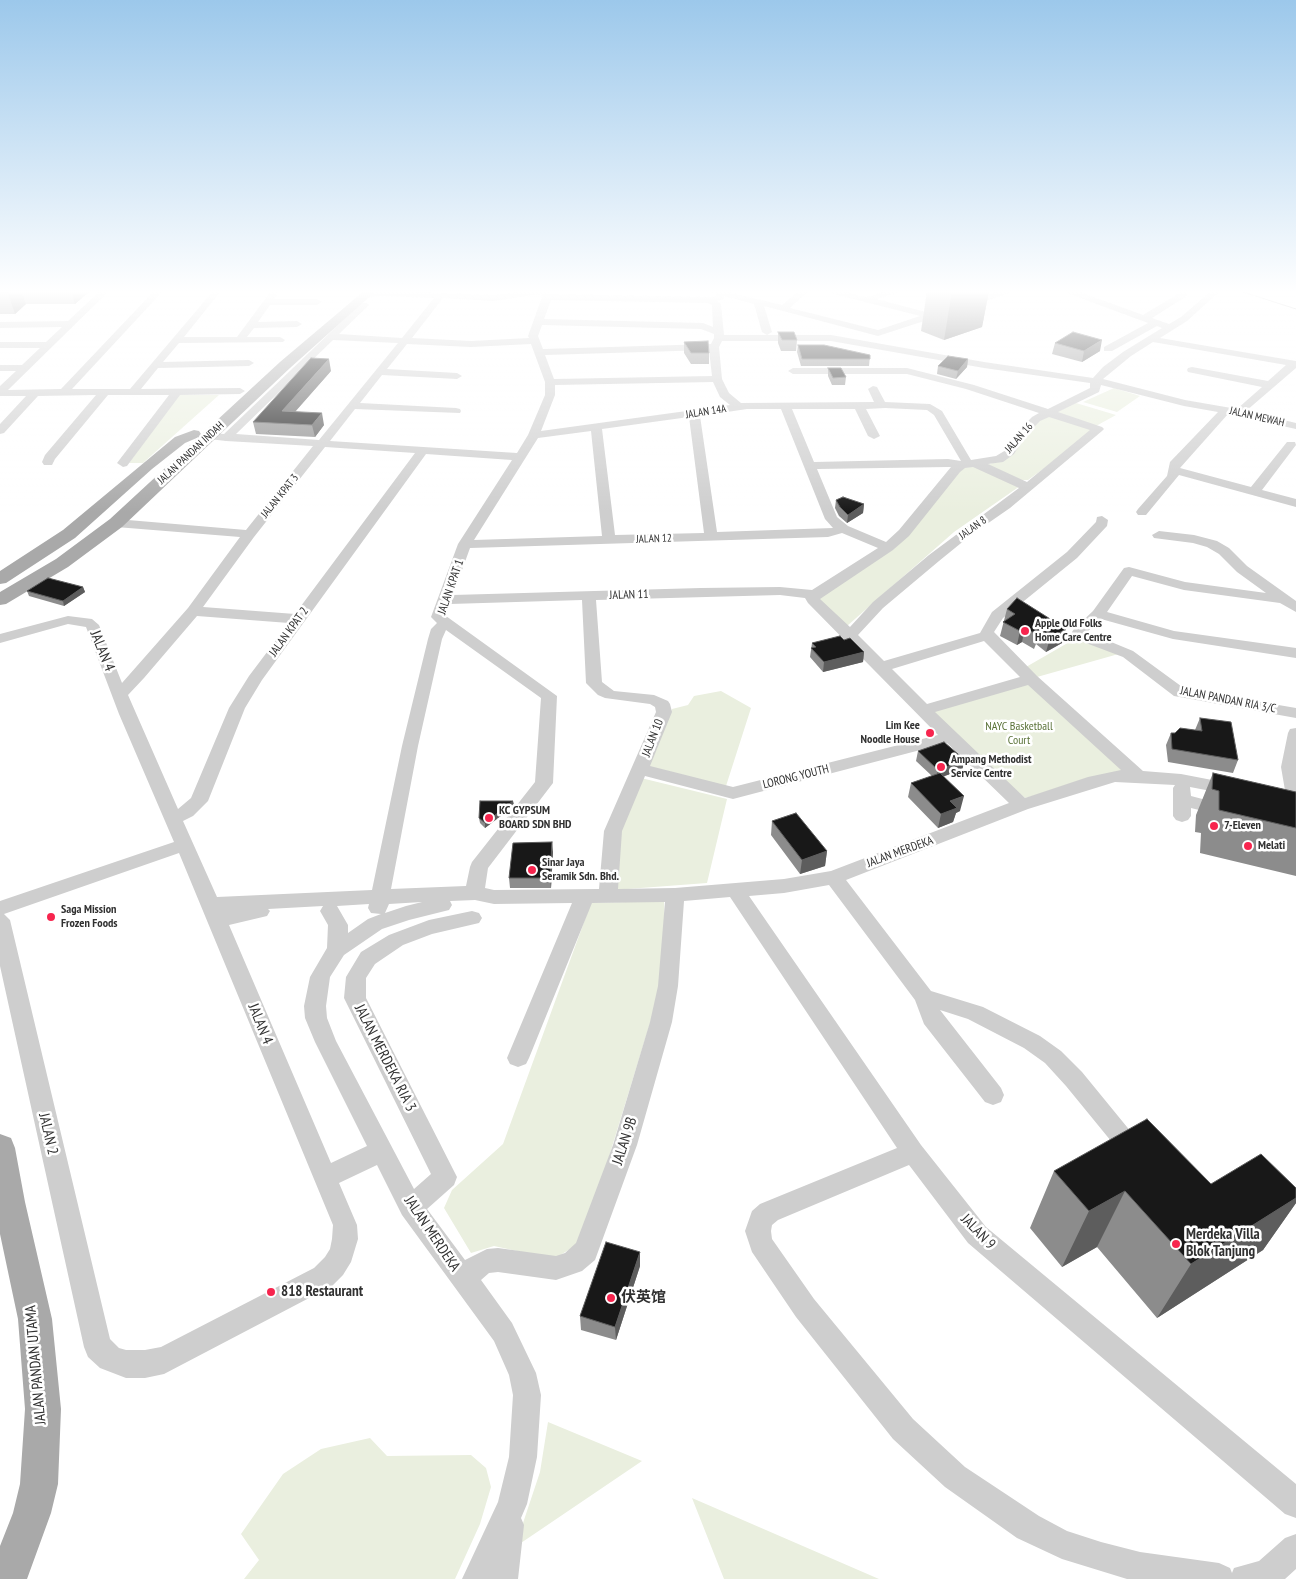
<!DOCTYPE html>
<html>
<head>
<meta charset="utf-8">
<style>
	body { margin:0 }
	canvas { display:block; background:#fff }
</style>
</head>
<body>
<canvas width="1296" height="1579"></canvas>
<script>
const c = document.querySelector('canvas').getContext('2d');
c.lineJoin = 'round';
function fill(path, color) {
  c.fillStyle = color;
  c.fill(path, 'evenodd');
}
function shape(rows) {
  const path = new Path2D();
  for (const r of rows) {
    path.moveTo(r[0], r[1]);
    for (let i = 2; i < r.length; i += 2) path.lineTo(r[i], r[i + 1]);
  }
  return path;
}
function trace(path, color, width, dash) {
  c.strokeStyle = color;
  c.lineWidth = width;
  c.lineCap = dash ? 'butt' : 'round';
  c.setLineDash(dash || []);
  c.stroke(path);
}
function write(font, color, halo, rows, align = 'center') {
  c.font = font + ' "PT Sans Narrow","Noto Sans SC",sans-serif';
  c.lineWidth = 5;
  c.setLineDash([]);
  c.textBaseline = 'middle';
  c.strokeStyle = halo;
  c.fillStyle = color;
  for (const [text, x, y, turn = 0] of rows) {
    c.save();
    c.translate(x, y);
    c.rotate((+turn || 0) * Math.PI / 180);
    c.textAlign = isNaN(turn) ? turn : align;
    if (halo) c.strokeText(text, 0, 0);
    c.fillText(text, 0, 0);
    c.restore();
  }
}
const green = shape([
	[1114,388,1140,396,1117,412,1083,402],
	[177,395,219,395,143,463,129,463],
	[1076,403,1116,415,1096,426,1057,412],
	[1051,416,1092,428,1093,433,1028,480,1020,480,986,465,1006,459,1029,430,1042,418],
	[977,466,1020,486,954,532,847,626,819,601,819,595,894,549,962,468],
	[1078,637,1122,653,1037,677,1026,667],
	[1032,683,1124,772,1025,798,955,738,930,712],
	[721,691,751,708,726,786,648,766,672,709,688,705,694,696],
	[641,778,727,799,707,883,614,890,617,832],
	[664,901,665,930,659,994,583,1241,554,1259,494,1246,471,1253,444,1208,452,1190,503,1144,591,903],
	[548,1422,642,1461,515,1547,540,1472],
	[370,1438,387,1456,471,1455,486,1468,491,1487,480,1524,455,1579,244,1579,259,1560,241,1534,283,1474,321,1449],
	[692,1498,879,1579,724,1579]
]);
const minor = shape([
	[100,291,109,291,8,390,61,389,154,291,163,291,72,389,130,389,213,291,221,291,184,337,237,337,271,291,279,291,274,299,317,299,322,302,317,305,270,305,258,322,297,321,302,324,297,327,254,328,247,337,280,337,285,340,283,342,179,343,163,362,249,360,254,363,249,366,158,368,141,389,240,388,245,391,240,394,180,395,127,466,123,467,117,463,169,395,108,395,55,459,52,465,44,465,42,462,45,455,96,395,38,396,4,433,0,434,0,424,26,396,0,396,0,386,16,371,0,371,0,365,22,365,40,348,0,348,0,342,46,342,62,327,0,328,0,322,68,321,100,291],
	[387,291,493,295,528,291,548,291,550,294,709,297,719,295,712,293,711,291,724,291,782,305,799,291,808,291,790,308,878,330,920,316,830,293,829,291,842,291,866,297,887,291,899,291,898,293,876,299,930,313,999,291,1011,291,1010,293,878,336,764,306,772,332,767,335,762,332,754,304,724,296,723,299,717,301,721,304,724,335,831,335,984,362,1093,378,1103,367,1123,352,1162,328,1157,326,1112,351,1104,351,1104,347,1148,323,1067,293,1066,291,1077,291,1143,315,1181,292,1187,292,1187,296,1152,318,1169,324,1181,317,1211,291,1220,291,1187,321,1160,338,1296,361,1296,368,1246,411,1296,423,1296,429,1228,414,1180,468,1251,487,1287,442,1295,442,1296,445,1262,490,1296,499,1296,507,1179,475,1146,515,1138,515,1136,512,1138,509,1167,476,1170,462,1218,412,1184,406,1101,385,1099,392,1058,412,1102,427,1104,429,1102,431,1010,508,971,535,939,561,883,608,858,635,884,661,980,633,992,612,1067,552,1096,522,1097,517,1102,516,1108,520,1107,526,1077,558,1003,618,994,632,1037,676,1143,771,1181,774,1238,785,1241,789,1238,793,1232,795,1190,787,1191,796,1229,806,1232,810,1229,814,1223,816,1191,808,1191,816,1188,820,1182,822,1176,820,1173,816,1173,788,1175,785,1115,782,1028,809,846,880,931,991,983,1007,1040,1036,1061,1051,1082,1072,1136,1138,1140,1145,1136,1152,1128,1155,1120,1152,1066,1086,1045,1063,1024,1048,968,1019,940,1010,1001,1088,1004,1095,1001,1102,993,1105,985,1102,924,1024,915,1000,829,885,784,893,749,896,921,1145,986,1227,1296,1484,1296,1518,1285,1514,968,1243,909,1165,778,1220,772,1225,771,1231,772,1239,814,1299,913,1419,965,1467,1039,1516,1067,1531,1101,1542,1140,1552,1219,1563,1230,1568,1232,1573,1234,1568,1259,1561,1285,1538,1296,1534,1296,1569,1285,1579,1127,1579,1062,1559,1017,1538,945,1487,893,1439,796,1317,752,1252,745,1231,752,1211,760,1204,897,1148,730,897,684,901,678,986,672,1022,637,1145,595,1260,582,1271,556,1280,498,1272,489,1273,481,1280,512,1323,536,1373,541,1395,537,1457,527,1504,521,1518,524,1525,518,1579,462,1579,498,1502,509,1457,513,1395,509,1375,494,1341,402,1215,377,1165,339,1183,357,1225,358,1239,351,1262,343,1275,332,1286,164,1374,145,1378,126,1378,100,1368,88,1357,84,1347,0,966,0,901,174,842,119,714,86,627,68,624,0,643,0,634,68,616,92,619,99,625,122,683,188,608,240,537,116,527,110,523,116,519,246,530,313,446,226,441,209,439,203,436,209,433,224,434,361,303,367,303,369,305,339,334,402,338,434,298,382,296,364,298,360,295,364,292,387,291],
	[541,294,542,297,528,336,529,338,471,341,412,338,443,298,493,301,541,294],
	[551,300,708,303,712,305,713,327,703,323,544,319,551,300],
	[542,325,701,329,714,334,714,338,711,344,543,349,538,336,542,325],
	[333,340,398,343,319,440,236,434,333,340],
	[722,341,831,341,984,368,1090,383,1090,388,1048,409,974,385,907,368,793,368,788,371,793,374,907,374,966,389,1039,413,1032,417,1019,430,1006,450,996,456,971,460,942,411,930,404,885,402,877,387,873,386,868,389,874,402,741,403,729,393,722,379,719,347,722,341],
	[1153,342,1286,365,1268,381,1192,367,1188,368,1187,370,1188,372,1262,387,1237,409,1185,400,1103,379,1131,356,1153,342],
	[407,344,471,347,531,344,545,382,545,395,528,435,517,453,330,441,355,409,460,413,461,411,460,409,456,408,360,403,382,375,457,379,462,376,457,373,387,369,407,344],
	[709,350,712,376,554,379,545,355,709,350],
	[713,382,720,397,730,405,541,431,555,395,555,385,713,382],
	[885,408,927,410,934,415,961,461,948,459,814,462,792,409,855,409,868,436,874,439,880,436,866,409,885,408],
	[747,409,781,409,825,519,833,528,717,532,700,416,747,409],
	[689,417,704,533,615,535,602,429,689,417],
	[1049,417,1090,430,1027,482,988,464,1003,462,1014,454,1027,434,1040,421,1049,417],
	[591,431,602,536,474,540,538,438,591,431],
	[325,447,415,453,295,614,203,607,254,537,325,447],
	[426,454,512,460,458,544,431,617,437,623,431,629,428,639,402,746,372,890,217,897,183,821,193,816,208,801,245,708,262,680,426,454],
	[948,467,951,467,899,530,886,542,848,526,837,517,817,469,948,467],
	[973,467,1019,488,929,555,873,602,850,627,820,599,893,550,909,536,960,472,965,468,973,467],
	[842,533,878,548,812,590,780,587,701,588,453,595,470,548,828,537,842,533],
	[780,595,805,598,808,603,938,735,733,787,650,766,672,712,670,704,668,701,654,695,614,691,602,682,596,600,780,595],
	[582,600,586,683,598,695,605,698,650,704,655,707,656,712,604,831,599,889,494,890,485,888,488,868,553,783,557,696,446,616,450,604,582,600],
	[197,616,289,623,249,676,229,708,191,798,178,809,128,695,144,678,197,616],
	[446,630,541,698,535,782,472,862,470,867,466,886,391,889,418,746,442,639,446,630],
	[984,641,1020,677,927,704,892,669,984,641],
	[1028,685,1121,770,1088,777,1025,798,935,712,1028,685],
	[947,743,1009,803,831,871,784,879,675,888,618,889,622,831,645,776,733,799,947,743],
	[179,853,333,1225,332,1239,330,1249,325,1257,314,1268,161,1347,145,1350,126,1350,119,1348,110,1339,10,920,4,914,179,853],
	[475,900,494,904,572,903,507,1058,510,1064,518,1067,526,1064,529,1058,592,903,665,902,658,986,650,1022,613,1145,576,1243,565,1253,556,1256,498,1248,487,1249,465,1260,427,1209,454,1185,457,1177,366,998,366,978,375,964,403,945,432,934,479,923,482,918,479,913,472,911,429,920,389,935,361,952,346,977,344,998,431,1174,414,1189,336,1041,327,1018,326,1006,330,977,344,955,382,929,409,920,449,910,452,905,450,901,475,900],
	[422,902,406,906,385,913,389,904,422,902],
	[369,904,368,908,371,913,381,914,368,919,348,933,348,925,337,906,369,904],
	[323,906,320,911,328,925,327,948,310,977,304,1006,305,1018,315,1042,367,1146,331,1163,229,925,267,916,270,911,268,909,323,906],
	[1159,531,1194,535,1217,541,1229,548,1247,566,1296,601,1296,612,1280,603,1184,590,1132,576,1107,612,1174,631,1296,648,1296,658,1173,639,1101,619,1087,632,1133,651,1185,689,1296,708,1296,718,1174,696,1123,657,1078,640,1074,635,1072,632,1074,629,1093,611,1124,568,1129,567,1185,582,1266,593,1237,572,1219,554,1207,547,1193,543,1154,538,1152,535,1159,531],
	[1296,728,1296,808,1290,806,1287,802,1281,767,1288,733,1290,729,1296,728]
]);
const major = shape([
	[364,291,376,291,290,368,122,527,68,567,6,604,0,605,0,592,56,559,110,519,280,362,364,291],
	[194,430,199,431,201,434,199,437,185,443,152,469,75,538,6,583,0,584,0,571,63,530,175,437,194,430],
	[0,1134,11,1138,15,1148,25,1202,52,1319,61,1409,58,1484,51,1513,27,1579,0,1579,0,1546,13,1513,20,1484,25,1409,18,1319,0,1234,0,1134]
]);
const tram = shape([
	[1240,291,1296,309]
]);
const wall = shape([
	[0,291,90,291,75,304,26,304,15,314,0,314],
	[450,291,471,291,470,292],
	[927,291,989,291,982,327,944,340,921,331],
	[778,332,797,340,796,351,781,351,778,343],
	[684,342,709,353,709,364,691,364,684,353],
	[1055,343,1100,351,1082,362,1052,354],
	[798,345,870,355,869,366,801,366,797,352],
	[968,359,967,367,956,379,937,374,938,366],
	[828,368,846,377,845,385,832,385,828,376],
	[331,371,295,412,324,425,315,437,256,434,253,422],
	[836,500,864,504,863,513,847,523,839,516,835,508],
	[83,587,85,592,64,606,29,596,27,591],
	[1007,609,1062,643,1046,652,1036,644,1034,649,1022,642,1017,645,1000,636],
	[844,640,864,652,863,662,823,672,810,657,812,643],
	[1200,718,1238,760,1233,773,1168,762,1166,745,1171,733,1175,733,1195,730],
	[918,751,965,760,962,770,944,776,960,811,956,813,953,822,938,828,908,797,911,783,932,776,916,761],
	[1213,773,1296,792,1296,876,1200,853,1201,833,1195,832,1196,815],
	[513,801,514,806,485,828,480,823,479,818],
	[772,821,827,851,825,866,800,874,771,835],
	[553,852,551,888,510,888,509,878],
	[1054,1171,1211,1184,1296,1188,1296,1203,1263,1250,1157,1318,1097,1247,1062,1267,1030,1228],
	[640,1252,640,1266,616,1340,581,1330,580,1316]
]);
const shadedWall = shape([
	[11,291,21,291,26,304,15,314,8,293],
	[71,291,90,291,75,304],
	[952,291,989,291,982,327,944,340],
	[1102,340,1100,351,1082,362,1084,351],
	[329,359,331,371,285,423,282,411],
	[968,359,967,367,956,379,958,371],
	[322,413,324,425,315,437,312,425],
	[864,504,863,513,847,523,848,515],
	[83,587,85,592,64,606,63,601],
	[1025,628,1022,642,1017,645,1020,631],
	[1066,629,1062,643,1046,652,1050,638],
	[864,652,863,662,823,672,824,662],
	[965,760,962,770,936,779,938,770],
	[964,796,960,811,956,813,953,822,938,828,941,814,950,801],
	[513,801,514,806,485,828,485,823],
	[552,842,553,852,551,888,550,878],
	[827,851,825,866,800,874,802,860],
	[1125,1191,1097,1247,1062,1267,1089,1211],
	[1296,1198,1296,1203,1263,1250,1157,1318,1191,1264],
	[640,1252,640,1266,616,1340,615,1327]
]);
const building = shape([
	[0,291,11,291,8,293,0,293,0,291],
	[778,332,794,332,797,340,782,340,778,332],
	[1073,332,1102,340,1084,351,1055,343,1073,332],
	[708,341,709,353,691,353,684,342,708,341],
	[798,345,824,345,870,355,870,359,802,359,798,345],
	[948,356,968,359,958,371,938,366,948,356],
	[311,358,329,359,282,411,322,413,312,425,253,422,311,358],
	[828,368,841,368,846,377,833,378,828,368],
	[843,497,864,504,848,515,840,507,836,500,843,497],
	[48,578,83,587,63,601,27,591,48,578],
	[1017,598,1066,629,1050,638,1040,631,1038,635,1025,628,1020,631,1003,622,1015,614,1007,609,1017,598],
	[840,636,844,640,850,638,864,652,824,662,811,648,816,647,812,643,840,636],
	[1200,718,1231,722,1238,760,1172,749,1171,733,1175,733,1180,728,1202,731,1200,718],
	[944,742,965,760,938,770,918,751,944,742],
	[940,773,964,796,950,801,957,808,941,814,911,783,940,773],
	[1213,773,1296,792,1296,828,1219,810,1219,791,1212,789,1213,773],
	[480,801,513,801,485,823,479,818,480,801],
	[796,813,827,851,802,860,772,821,796,813],
	[552,842,550,878,509,878,513,843,552,842],
	[1147,1119,1211,1184,1261,1154,1296,1188,1296,1198,1191,1264,1125,1191,1089,1211,1054,1171,1147,1119],
	[606,1242,640,1252,615,1327,580,1316,606,1242]
]);
const markers = [
	[1025,631,5,"#f7254e"],
	[930,733,5,"#f7254e"],
	[941,767,5,"#f7254e"],
	[489,818,5,"#f7254e"],
	[1214,826,5,"#f7254e"],
	[1248,846,5,"#f7254e"],
	[532,870,5,"#f7254e"],
	[51,917,5,"#f7254e"],
	[1176,1244,5,"#f7254e"],
	[271,1292,5,"#f7254e"],
	[611,1298,5,"#f7254e"]
];
const farStreetnames = [
	["JALAN 14A",706,412,-9],
	["JALAN MEWAH",1257,417,13],
	["JALAN 16",1019,438,-49],
	["JALAN PANDAN INDAH",191,453,-43],
	["JALAN KPAT 3",280,496,-51],
	["JALAN 8",973,528,-36],
	["JALAN 12",654,539,-2]
];
const streetNames = [
	["JALAN KPAT 1",451,587,-71],
	["JALAN 11",629,595,-2],
	["JALAN KPAT 2",289,632,-54],
	["JALAN PANDAN RIA 3/C",1228,700,11],
	["JALAN 10",653,738,-69],
	["LORONG YOUTH",796,777,-14],
	["JALAN MERDEKA",900,852,-20]
];
const poiNames = [
	["Apple Old Folks",1035,624],
	["Home Care Centre",1035,638],
	["Lim Kee",920,726,"right"],
	["Noodle House",920,740,"right"],
	["Ampang Methodist",951,760],
	["Service Centre",951,774],
	["KC GYPSUM",499,811],
	["BOARD SDN BHD",499,825],
	["7-Eleven",1224,826],
	["Melati",1258,846],
	["Sinar Jaya",542,863],
	["Seramik Sdn. Bhd.",542,877],
	["Saga Mission",61,910],
	["Frozen Foods",61,924]
];
const parkNames = [
	["NAYC Basketball",1019,727],
	["Court",1019,741]
];
const nearStreetnames = [
	["JALAN 4",102,651,68],
	["JALAN 4",260,1024,68],
	["JALAN MERDEKA RIA 3",385,1058,63],
	["JALAN 2",48,1134,77],
	["JALAN 9B",625,1141,-72],
	["JALAN 9",978,1232,46],
	["JALAN MERDEKA",432,1234,56],
	["JALAN PANDAN UTAMA",36,1365,-95]
];
const nearPoinames = [
	["Merdeka Villa",1186,1235],
	["Blok Tanjung",1186,1252],
	["818 Restaurant",281,1292],
	["伏英馆",621,1298]
];
fill(green, '#eaefdf');
fill(minor, '#cecece');
fill(major, '#a9a9a9');
trace(tram, '#868686', 1);
fill(wall, '#8c8c8c');
fill(shadedWall, '#5d5d5d');
fill(building, '#181818');
trace(building, '#5d5d5d', 1);
const sky = c.createLinearGradient(0, 0, 0, 512);
sky.addColorStop(0, '#9cc8eb');
sky.addColorStop(0.57, '#fff');
sky.addColorStop(1, '#ffffff00');
c.fillStyle = sky;
c.fillRect(0, 0, 1296, 512);
for (const [x, y, r, color] of markers) {
  const dot = new Path2D();
  dot.arc(x, y, r, 0, 2 * Math.PI);
  c.fillStyle = color;
  c.fill(dot);
  trace(dot, '#fff', 2);
}
write('11px', '#313131', '#fff', farStreetnames);
write('12px', '#313131', '#fff', streetNames);
write('bold 12px', '#313131', '#fff', poiNames, 'left');
write('12px', '#5b7339', '#fff', parkNames);
write('15px', '#313131', '#fff', nearStreetnames);
write('bold 15px', '#313131', '#fff', nearPoinames, 'left');
</script>
</body>
</html>
